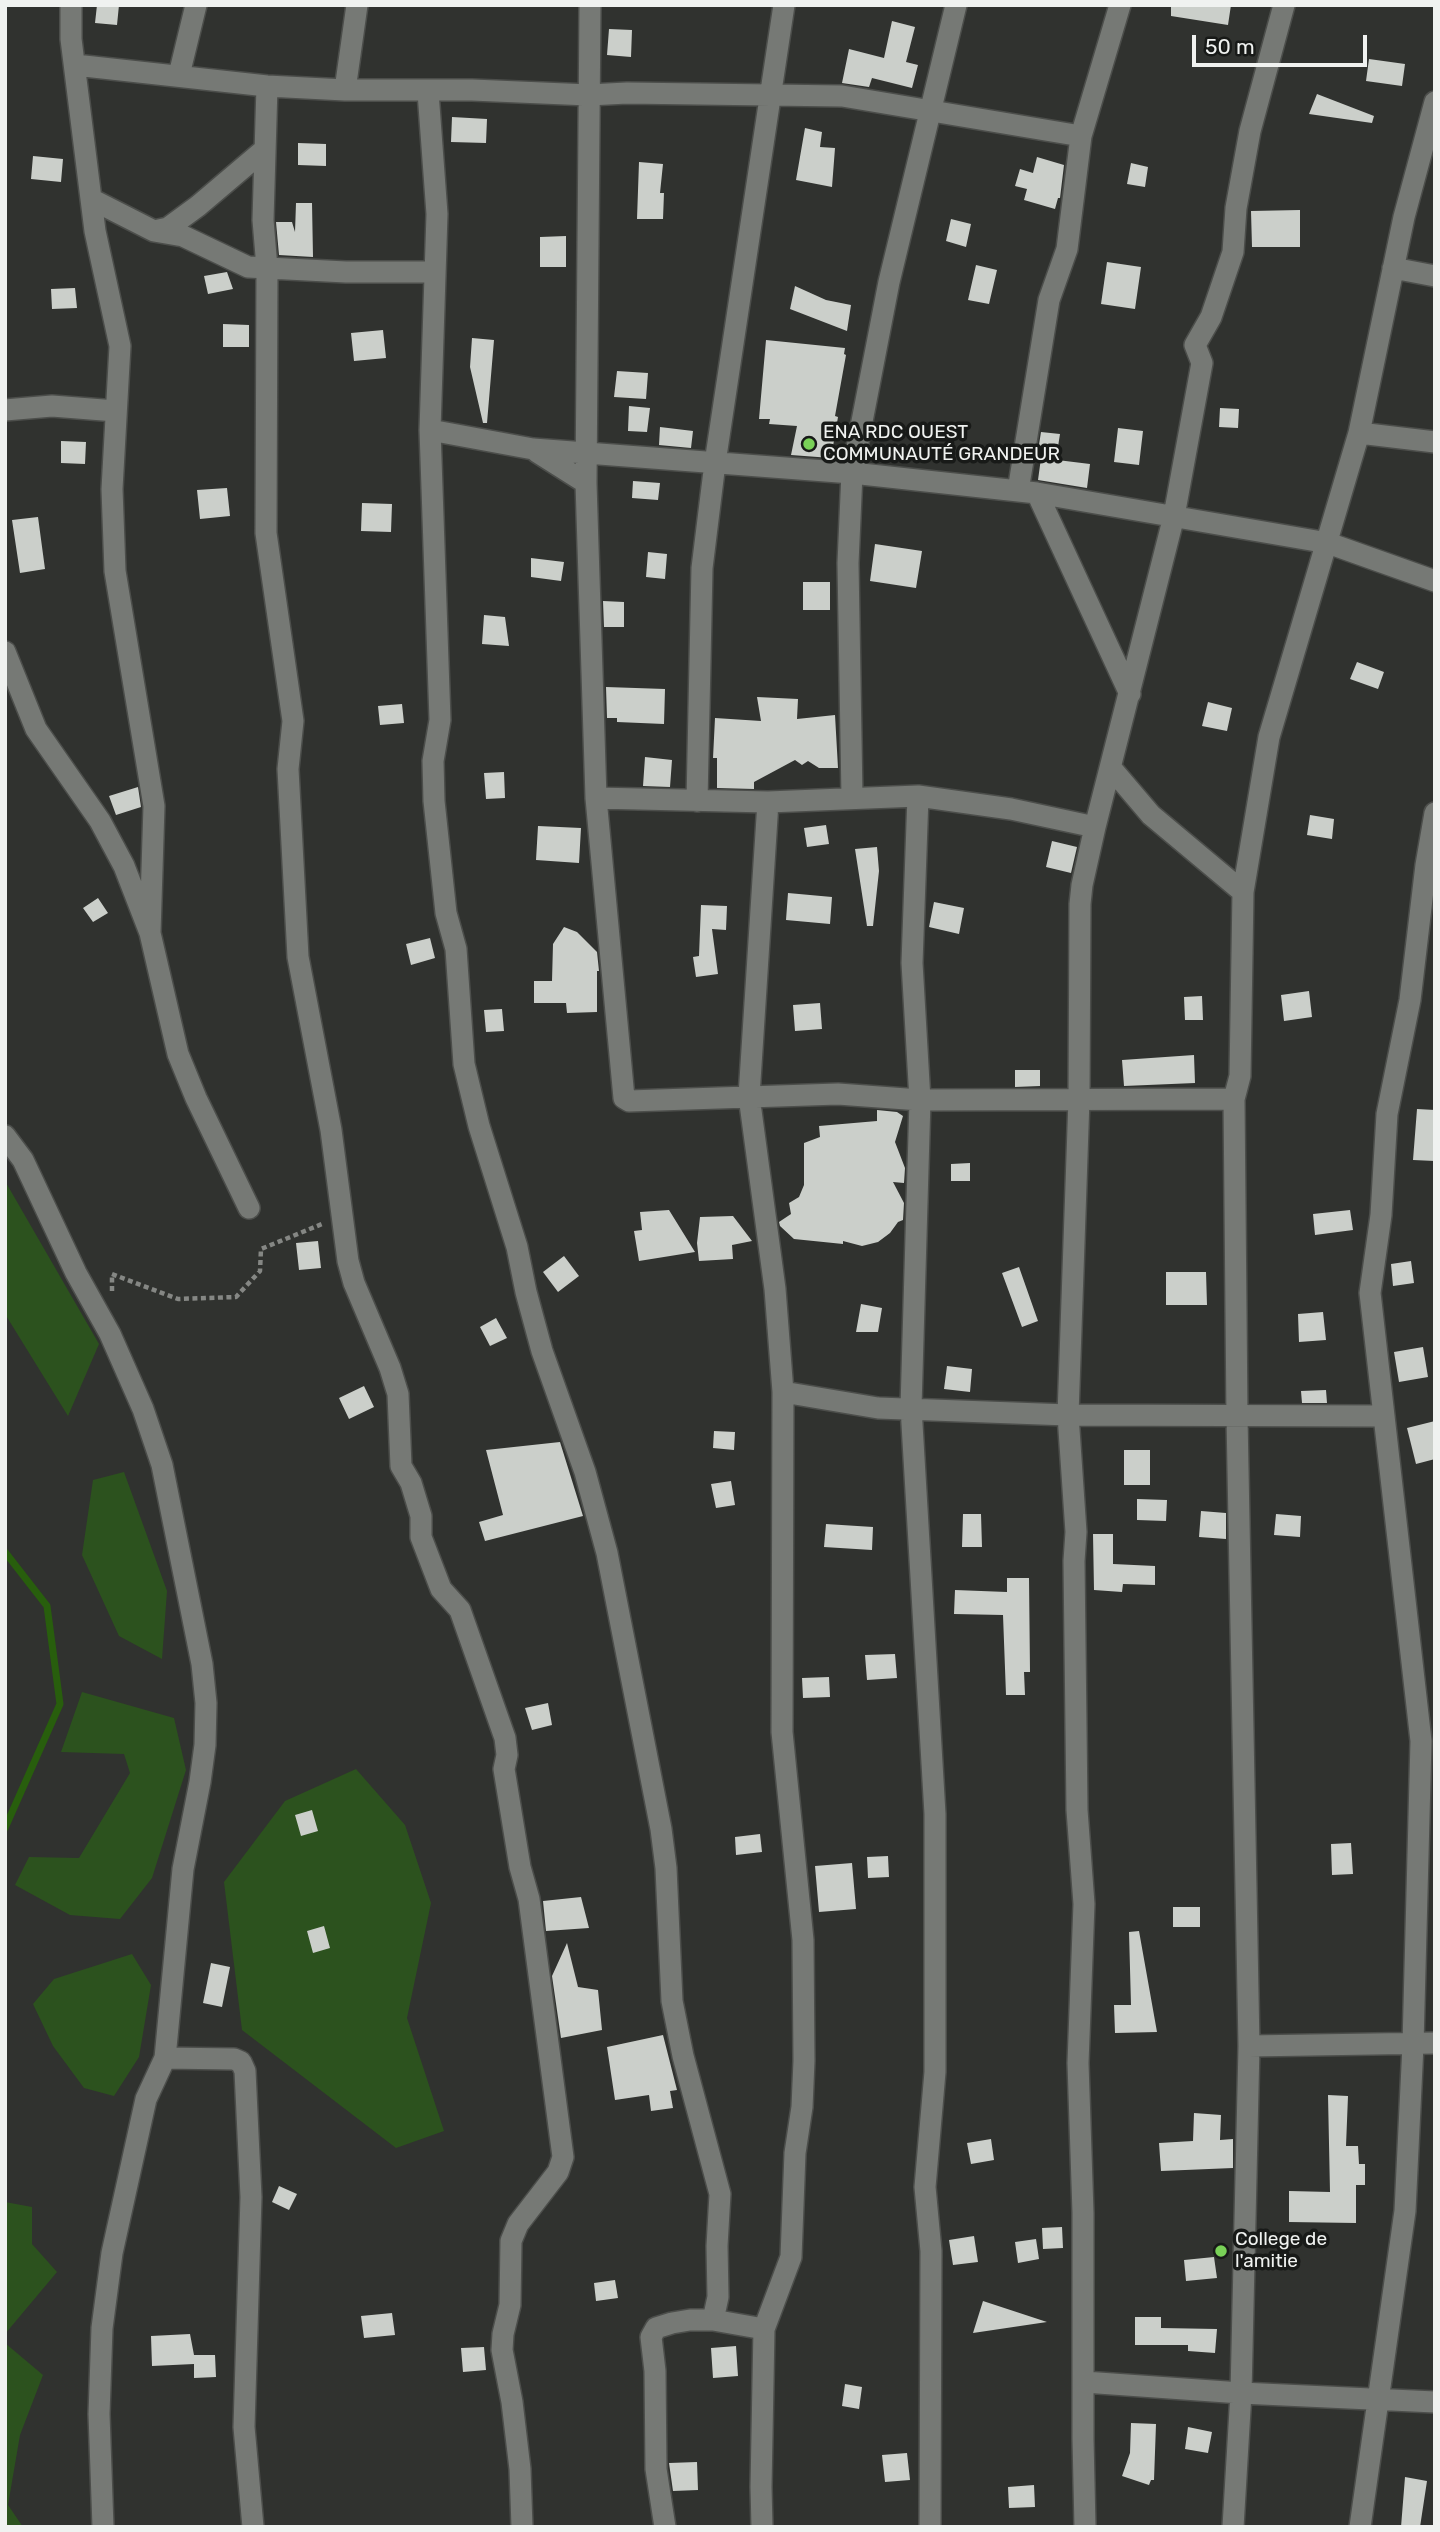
<!DOCTYPE html>
<html>
<head>
<meta charset="utf-8">
<style>
	body { margin:0 }
	#map { position:relative; width:1440px; height:2532px; overflow:hidden; background:#30322f; font-family:Rubik,sans-serif }
	canvas { display:block }
	.frame { position:absolute; inset:0; border:7px solid #f0f2f0; pointer-events:none }
	.scale { position:absolute; left:1192px; top:35px; width:175px; height:32px; box-sizing:border-box; border:4px solid #f0f2f0; border-top:0; padding-left:9px; font-size:21px; line-height:24px; white-space:nowrap; color:#f0f2f0; -webkit-text-stroke:5px #181a18; paint-order:stroke }
</style>
</head>
<body>
<div id="map">
<canvas width="1440" height="2532"></canvas>
<div class="frame"></div>
<div class="scale">50 m</div>
</div>
<script>
const c = document.querySelector('canvas').getContext('2d');
c.lineJoin = 'round';
function fill(path, color) {
  c.fillStyle = color;
  c.fill(path, 'evenodd');
}
function shape(rows) {
  const path = new Path2D();
  for (const r of rows) {
    path.moveTo(r[0], r[1]);
    for (let i = 2; i < r.length; i += 2) path.lineTo(r[i], r[i + 1]);
  }
  return path;
}
function trace(path, color, width, dash) {
  c.strokeStyle = color;
  c.lineWidth = width;
  c.lineCap = dash ? 'butt' : 'round';
  c.setLineDash(dash || []);
  c.stroke(path);
}
function write(font, color, halo, rows, align = 'center') {
  c.font = font + ' Rubik,sans-serif';
  c.lineWidth = 7;
  c.setLineDash([]);
  c.textBaseline = 'middle';
  c.strokeStyle = halo;
  c.fillStyle = color;
  for (const [text, x, y, turn = 0] of rows) {
    c.save();
    c.translate(x, y);
    c.rotate((+turn || 0) * Math.PI / 180);
    c.textAlign = isNaN(turn) ? turn : align;
    if (halo) c.strokeText(text, 0, 0);
    c.fillText(text, 0, 0);
    c.restore();
  }
}
const green = shape([
	[5,1181,99,1344,68,1416,5,1314],
	[124,1472,167,1591,162,1659,119,1636,82,1555,93,1480],
	[82,1692,174,1718,186,1770,152,1878,120,1919,70,1915,15,1885,29,1857,79,1858,130,1773,124,1754,61,1752],
	[356,1769,405,1825,431,1903,407,2018,444,2131,396,2148,242,2030,224,1882,285,1801],
	[132,1954,151,1985,139,2057,114,2096,84,2088,53,2046,33,2004,54,1979],
	[5,2202,32,2207,32,2244,57,2272,5,2334],
	[5,2343,43,2375,20,2435,8,2505,23,2527,5,2527]
]);
const stream = shape([
	[5,1552,47,1606,60,1704,5,1828]
]);
const building = shape([
	[97,5,119,5,117,25,95,23],
	[1171,5,1231,5,1228,25,1171,16],
	[892,21,915,27,906,62,918,65,912,88,872,78,869,87,842,83,849,49,884,58],
	[609,29,632,30,631,57,607,55],
	[1369,59,1405,64,1402,86,1366,81],
	[1317,94,1374,116,1372,123,1309,114],
	[452,117,487,119,486,143,451,142],
	[805,128,822,132,820,147,835,148,832,187,796,180],
	[298,143,326,144,326,166,298,165],
	[33,156,63,159,61,182,31,179],
	[1037,157,1064,165,1060,198,1058,198,1055,209,1024,200,1027,189,1015,186,1020,169,1033,173],
	[639,162,663,164,660,193,664,193,663,219,637,219],
	[1131,163,1148,167,1145,187,1127,184],
	[296,203,312,203,313,257,279,255,276,222,292,222,295,232],
	[1300,210,1300,247,1252,247,1251,211],
	[951,219,971,224,966,247,946,241],
	[566,236,566,267,540,267,540,237],
	[1107,262,1141,267,1135,309,1101,304],
	[976,265,997,270,989,304,968,300],
	[227,272,233,289,208,294,204,276],
	[795,286,826,300,851,305,847,331,790,309],
	[75,288,77,308,52,309,51,289],
	[223,324,249,325,249,347,223,347],
	[383,330,386,358,354,361,351,333],
	[472,338,494,340,487,423,483,423,470,367],
	[766,340,845,348,844,354,846,355,835,416,838,417,831,458,791,455,797,426,769,424,770,419,759,419],
	[617,371,648,373,646,399,614,397],
	[629,406,650,408,647,432,628,431],
	[1220,408,1239,409,1238,428,1219,427],
	[660,427,693,431,691,448,659,445],
	[1118,428,1143,431,1139,465,1114,462],
	[1041,432,1060,434,1057,453,1038,451],
	[61,441,86,442,85,464,61,463],
	[1041,458,1090,464,1087,488,1038,480],
	[633,481,660,483,658,500,632,498],
	[227,488,230,516,200,519,197,490],
	[362,503,392,504,391,532,361,531],
	[38,517,45,569,20,573,12,520],
	[875,544,922,551,916,588,870,581],
	[648,552,667,554,665,579,646,577],
	[531,558,564,562,561,581,531,577],
	[803,582,830,582,830,610,803,610],
	[603,601,624,602,624,627,604,627],
	[484,615,505,617,509,646,482,644],
	[1357,662,1384,672,1378,689,1350,679],
	[606,687,665,689,664,724,617,722,617,718,607,718],
	[757,697,798,699,797,719,835,715,838,768,819,768,808,761,802,765,795,760,754,782,754,789,717,788,717,758,713,758,715,718,761,721],
	[1208,702,1232,708,1227,731,1202,726],
	[402,704,404,723,380,725,378,706],
	[645,757,672,760,670,787,643,786],
	[504,772,505,798,486,799,484,773],
	[138,787,141,807,116,815,109,796],
	[1310,815,1334,819,1332,839,1307,835],
	[826,825,829,844,807,847,804,828],
	[538,826,581,828,579,863,536,860],
	[1052,841,1077,847,1071,873,1046,867],
	[877,847,879,871,873,926,867,926,855,849],
	[788,893,832,897,830,924,786,920],
	[98,898,108,913,93,922,83,908],
	[934,902,964,908,959,934,929,927],
	[701,905,727,906,726,930,712,929,718,974,696,977,693,957,699,956],
	[564,927,577,932,597,952,599,971,597,971,597,1012,567,1013,566,1003,534,1003,534,981,552,981,553,944],
	[430,938,435,958,411,965,406,944],
	[1309,991,1312,1017,1284,1021,1281,995],
	[1202,996,1203,1020,1185,1020,1184,997],
	[820,1003,822,1029,795,1031,793,1005],
	[502,1009,504,1031,486,1032,484,1010],
	[1194,1055,1195,1083,1124,1086,1122,1060],
	[1015,1070,1040,1070,1040,1086,1015,1087],
	[1417,1109,1435,1110,1435,1161,1413,1160],
	[877,1110,897,1112,903,1116,895,1142,905,1168,904,1183,893,1182,904,1203,903,1220,898,1222,890,1233,878,1242,862,1246,843,1241,843,1244,794,1239,780,1226,779,1222,791,1214,789,1203,799,1197,804,1185,804,1143,820,1137,819,1126,877,1121],
	[970,1163,970,1181,951,1181,951,1164],
	[669,1210,695,1252,639,1261,634,1231,642,1230,640,1212],
	[1350,1210,1353,1230,1315,1235,1313,1214],
	[733,1216,752,1241,732,1245,733,1259,699,1261,697,1243,700,1217],
	[318,1241,321,1268,299,1270,296,1243],
	[564,1256,579,1276,558,1292,543,1272],
	[1411,1261,1414,1283,1393,1286,1391,1264],
	[1019,1267,1038,1321,1022,1327,1002,1273],
	[1166,1272,1206,1272,1207,1305,1166,1305],
	[861,1304,882,1308,878,1332,856,1332],
	[1323,1312,1326,1340,1299,1342,1298,1314],
	[496,1318,507,1338,490,1346,480,1327],
	[1423,1347,1428,1377,1399,1382,1394,1352],
	[947,1366,972,1369,970,1392,944,1389],
	[364,1386,374,1407,349,1419,339,1398],
	[1326,1390,1327,1403,1302,1403,1301,1391],
	[1435,1421,1435,1459,1416,1464,1407,1428],
	[714,1431,735,1432,734,1450,713,1448],
	[560,1442,583,1516,485,1541,479,1522,503,1515,486,1450],
	[1124,1450,1150,1450,1150,1485,1124,1485],
	[731,1481,735,1505,716,1508,711,1484],
	[1137,1499,1167,1500,1166,1521,1137,1520],
	[1201,1511,1226,1513,1226,1539,1199,1537],
	[963,1514,981,1514,982,1547,962,1547],
	[1276,1514,1301,1516,1300,1537,1274,1535],
	[826,1524,873,1527,872,1550,824,1547],
	[1093,1534,1113,1534,1113,1564,1155,1566,1155,1585,1123,1584,1122,1592,1094,1590],
	[1007,1578,1029,1578,1030,1672,1024,1672,1025,1695,1006,1695,1003,1615,954,1614,955,1590,1007,1592],
	[895,1654,897,1678,867,1680,865,1655],
	[829,1677,830,1697,803,1698,802,1678],
	[548,1703,552,1725,532,1730,525,1708],
	[312,1810,318,1831,301,1836,295,1815],
	[760,1834,762,1852,736,1855,735,1837],
	[1351,1843,1353,1874,1332,1875,1331,1844],
	[888,1856,889,1877,868,1878,867,1857],
	[852,1863,856,1909,819,1912,815,1866],
	[581,1897,589,1928,546,1931,543,1901],
	[1173,1907,1200,1907,1200,1927,1173,1927],
	[324,1926,330,1948,313,1953,307,1931],
	[1139,1931,1157,2032,1115,2033,1114,2005,1131,2005,1129,1932],
	[567,1943,578,1987,598,1990,602,2030,561,2038,552,1976],
	[211,1963,230,1967,222,2007,203,2003],
	[663,2035,677,2090,670,2091,673,2108,651,2111,649,2095,615,2100,607,2047],
	[1328,2095,1348,2096,1346,2146,1358,2146,1359,2164,1365,2164,1365,2185,1356,2185,1356,2223,1289,2222,1289,2191,1330,2192],
	[1194,2113,1221,2115,1220,2140,1233,2139,1233,2168,1161,2171,1159,2143,1193,2141],
	[991,2139,994,2160,971,2164,967,2143],
	[279,2186,297,2194,289,2210,272,2202],
	[1062,2227,1063,2248,1043,2249,1042,2228],
	[974,2236,978,2262,953,2265,949,2240],
	[1036,2239,1039,2259,1018,2263,1015,2242],
	[1214,2257,1217,2278,1186,2281,1184,2260],
	[615,2280,618,2298,596,2301,594,2283],
	[983,2301,1047,2322,973,2333],
	[392,2313,395,2335,364,2338,361,2316],
	[1135,2317,1161,2317,1161,2328,1217,2329,1215,2353,1188,2351,1188,2345,1135,2345],
	[190,2334,194,2355,215,2355,216,2377,194,2378,194,2364,152,2366,151,2336],
	[736,2346,738,2376,713,2378,711,2348],
	[484,2347,486,2370,463,2372,461,2348],
	[845,2384,862,2387,859,2409,842,2406],
	[1131,2423,1156,2424,1154,2480,1151,2480,1149,2485,1122,2476,1130,2453],
	[1188,2427,1212,2432,1208,2453,1185,2449],
	[907,2453,910,2480,885,2482,882,2455],
	[697,2462,698,2490,673,2491,669,2463],
	[1405,2477,1427,2481,1420,2527,1401,2527],
	[1034,2485,1035,2507,1009,2508,1008,2487]
]);
const path = shape([
	[112,1291,112,1274,178,1299,236,1297,260,1271,261,1249,322,1224]
]);
const street = shape([
	[71,5,71,39,95,231,120,346,112,489,115,571,154,806,150,933],
	[590,5,586,483,596,798,624,1098,629,1101,838,1094,920,1100,1234,1099],
	[75,65,267,86,345,90,472,90,589,95,627,93,842,96,1081,136],
	[179,75,196,5],
	[267,86,263,220,267,268,266,533,293,721,288,769,298,957,331,1130,348,1261,354,1283,390,1368,398,1394,401,1466,411,1483,421,1516,421,1537,441,1589,460,1610,505,1738,507,1755,504,1769,520,1867,529,1899,563,2157,558,2172,518,2224,511,2241,510,2305,503,2334,502,2350,512,2402,520,2469,522,2527],
	[345,90,357,5],
	[428,92,437,214,430,430,440,720,433,761,434,801,446,913,456,949,464,1064,479,1126,517,1247,526,1292,542,1351,585,1472,607,1553,661,1829,666,1868,672,2001,683,2056,720,2194,717,2246,718,2297,713,2320,764,2329,761,2487,762,2527],
	[91,199,154,231,183,236,248,267,346,272,435,272],
	[154,231,168,228,198,206,264,150],
	[1393,268,1435,276],
	[5,410,52,406,116,411],
	[430,430,533,449,852,473,1037,493,1328,543,1435,581],
	[1359,433,1435,442],
	[537,452,586,483],
	[1018,491,1049,300,1067,249,1081,136,1120,5],
	[1037,493,1130,694],
	[5,652,36,729,100,821,124,866,150,933,178,1054,196,1098,249,1208],
	[1111,768,1151,815,1243,892],
	[918,796,912,963,920,1100,911,1407,935,1814,935,2072,925,2187,931,2251,930,2527],
	[852,797,848,563,852,473,889,282,956,5],
	[596,798,768,802,918,796,1011,809,1095,827],
	[697,801,702,568,715,463,784,5],
	[5,1136,23,1160,76,1273,110,1334,143,1409,162,1465,202,1664,206,1703,205,1745,200,1782,183,1869,165,2058,146,2099,112,2253,102,2328,99,2414,103,2527],
	[783,1392,878,1408,1068,1415,1382,1416],
	[1249,2046,1435,2043],
	[165,2058,234,2059,241,2062,245,2071,251,2197,244,2427,253,2527],
	[764,2329,791,2257,795,2153,802,2107,804,2061,803,1940,782,1732,783,1392,775,1289,749,1096,768,802],
	[1084,2382,1241,2393,1435,2402],
	[665,2527,656,2469,655,2371,651,2337,656,2328,672,2323,690,2320,713,2320],
	[1085,2527,1083,2439,1083,2213,1078,2063,1084,1904,1077,1810,1074,1561,1076,1532,1068,1415,1079,1099,1080,904,1082,885,1095,827,1174,516,1202,363,1195,345,1211,317,1233,252,1236,208,1250,131,1284,5],
	[1233,2527,1241,2393,1249,2046,1237,1417,1234,1099,1240,1076,1243,892,1269,737,1359,433,1404,217,1435,102],
	[1360,2527,1405,2211,1413,2045,1421,1741,1370,1293,1381,1215,1387,1114,1410,1000,1426,865,1435,813]
]);
const markers = [
	[809,444,7,"#79d157"],
	[1221,2251,7,"#79d157"]
];
const poiNames = [
	["ENA RDC OUEST",823,433],
	["COMMUNAUTÉ GRANDEUR",823,455],
	["College de",1235,2240],
	["l'amitie",1235,2262]
];
fill(green, '#2c521e');
trace(stream, '#285e0d', 7);
fill(building, '#cbcfca');
trace(street, '#4c4e4b', 24);
trace(path, '#858784', 4.5, [5, 3.5]);
trace(street, '#767975', 21);
for (const [x, y, r, color] of markers) {
  const dot = new Path2D();
  dot.arc(x, y, r, 0, 2 * Math.PI);
  c.fillStyle = color;
  c.fill(dot);
  trace(dot, '#181a18', 2.5);
}
write('19px', '#f0f2f0', '#181a18', poiNames, 'left');
</script>
</body>
</html>
